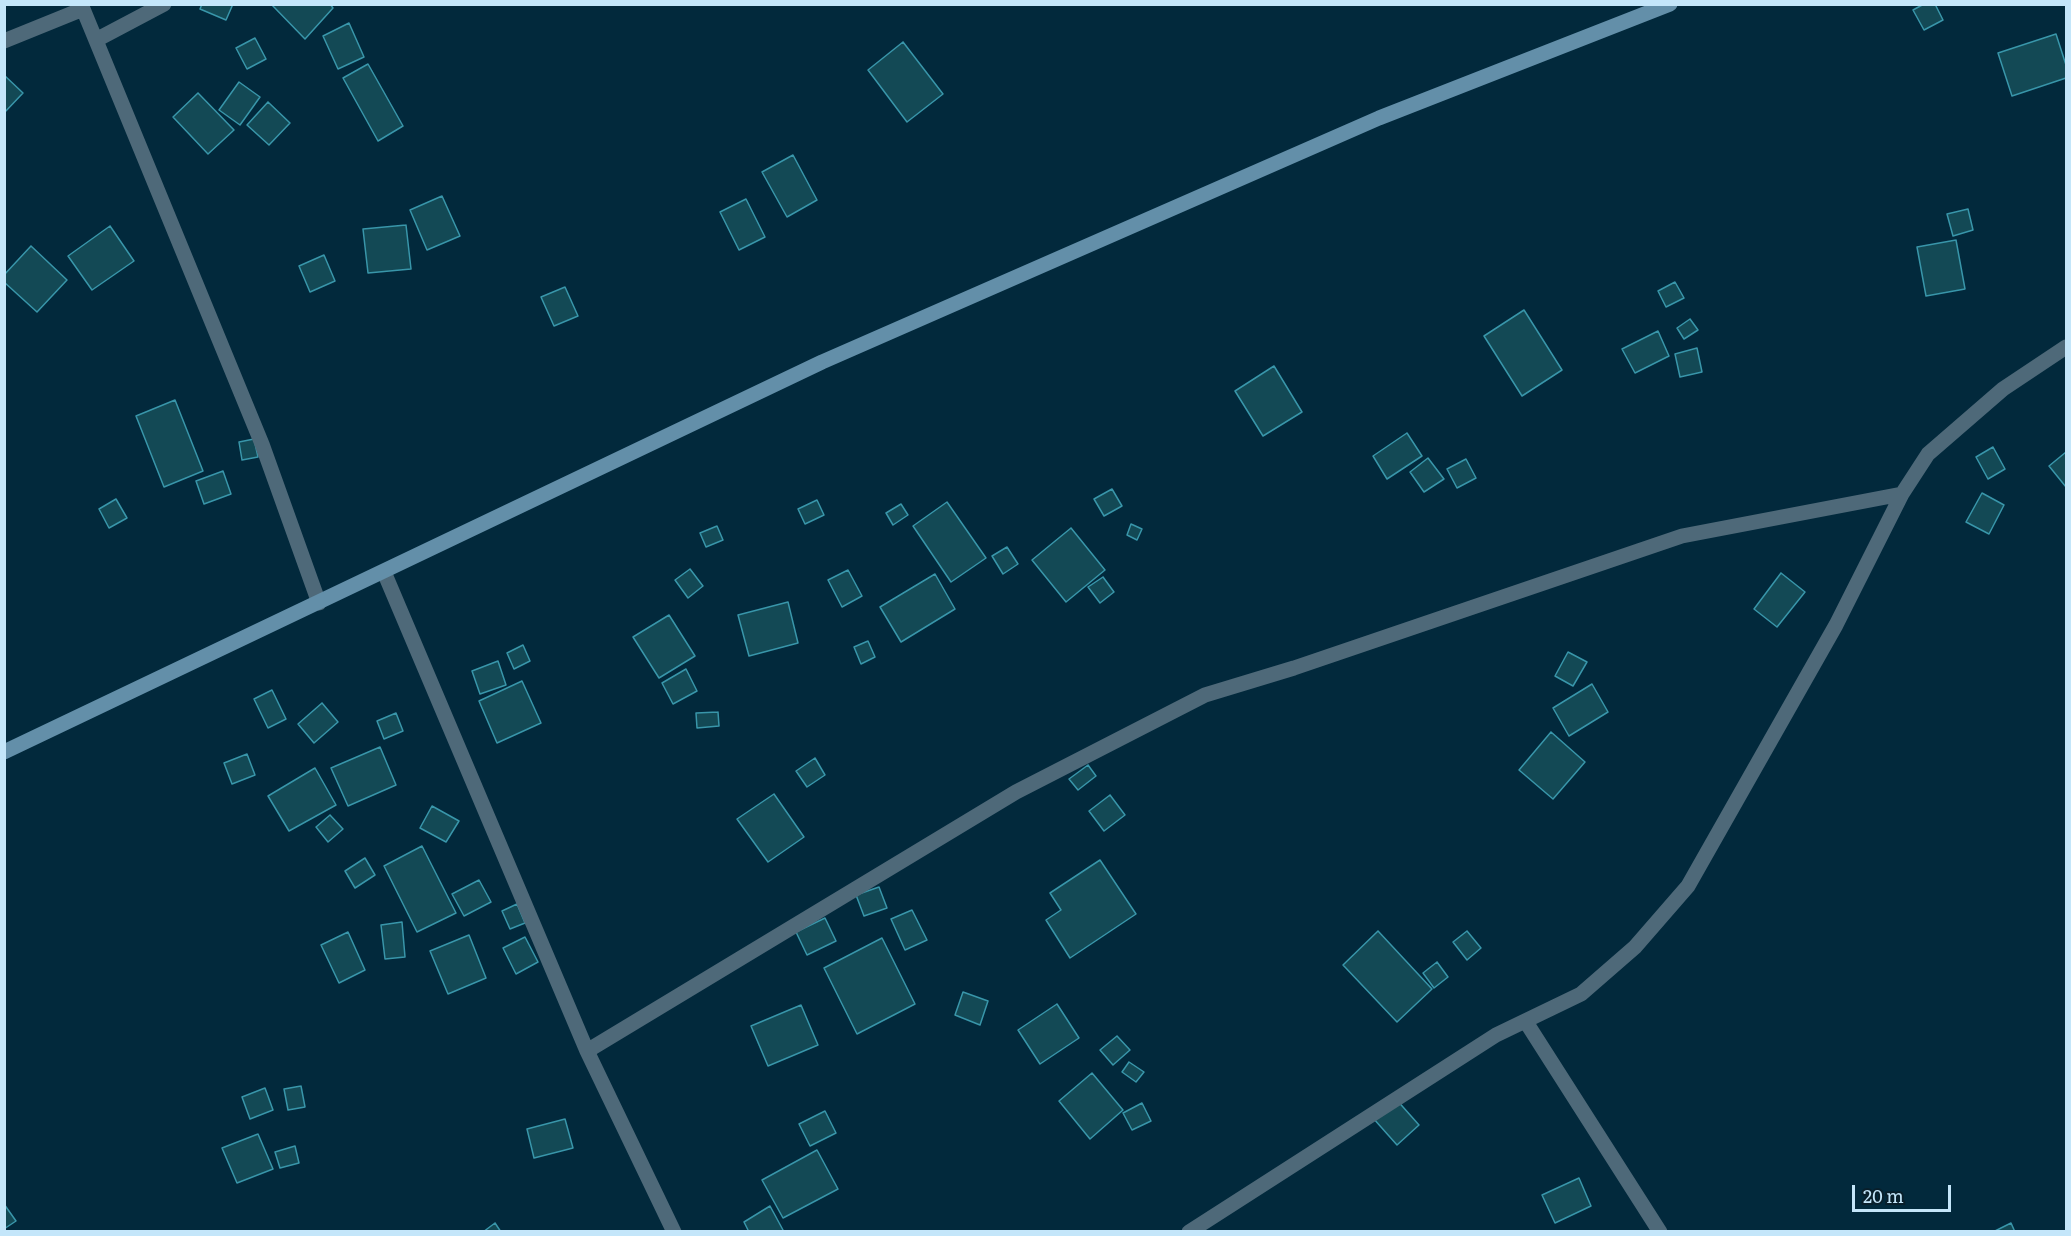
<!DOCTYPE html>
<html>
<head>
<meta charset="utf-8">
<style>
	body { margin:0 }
	#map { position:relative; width:2071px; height:1236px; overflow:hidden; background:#02293c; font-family:Literata,serif }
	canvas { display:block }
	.frame { position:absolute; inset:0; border:6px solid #c4e6fa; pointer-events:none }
	.scale { position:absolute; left:1852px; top:1185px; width:99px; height:27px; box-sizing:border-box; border:3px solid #c4e6fa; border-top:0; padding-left:8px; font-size:18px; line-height:21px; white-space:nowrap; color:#c4e6fa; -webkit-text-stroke:4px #091f2b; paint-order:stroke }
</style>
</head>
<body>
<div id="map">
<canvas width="2071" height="1236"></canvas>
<div class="frame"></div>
<div class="scale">20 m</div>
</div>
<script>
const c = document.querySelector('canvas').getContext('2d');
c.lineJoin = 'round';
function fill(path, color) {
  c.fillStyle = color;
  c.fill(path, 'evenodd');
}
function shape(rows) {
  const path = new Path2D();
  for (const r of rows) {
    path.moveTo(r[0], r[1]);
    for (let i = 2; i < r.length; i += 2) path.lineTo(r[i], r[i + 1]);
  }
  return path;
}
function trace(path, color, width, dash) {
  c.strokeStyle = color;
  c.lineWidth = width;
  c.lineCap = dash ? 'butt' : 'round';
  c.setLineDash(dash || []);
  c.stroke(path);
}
const building = shape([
	[202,4,233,4,226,20,200,9,202,4],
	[271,4,330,4,333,8,305,39,271,4],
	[1924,4,1935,4,1943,20,1924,30,1913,10,1924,4],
	[349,23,364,57,338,69,323,36,349,23],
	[2056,34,2066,65,2066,78,2012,96,1998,53,2056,34],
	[255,38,266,59,247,69,236,48,255,38],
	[903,42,943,94,907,122,868,70,903,42],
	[368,64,403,126,378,141,343,78,368,64],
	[4,75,23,93,4,113,4,75],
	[239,82,260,97,240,125,219,110,239,82],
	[198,93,234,130,208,154,173,117,198,93],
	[268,102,290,123,269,145,247,125,268,102],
	[793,155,817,200,787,217,762,172,793,155],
	[442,196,460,236,427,250,410,210,442,196],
	[746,199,765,237,739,250,720,212,746,199],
	[1968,209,1973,230,1953,236,1947,214,1968,209],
	[406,225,411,269,368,273,363,229,406,225],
	[110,226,134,261,92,290,68,256,110,226],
	[1956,240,1965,289,1926,296,1917,247,1956,240],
	[31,246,67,280,37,312,4,282,4,275,31,246],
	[324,255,335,281,310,292,299,266,324,255],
	[1675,282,1684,298,1666,307,1658,291,1675,282],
	[565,287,578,316,554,326,541,297,565,287],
	[1524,310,1562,370,1522,396,1484,336,1524,310],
	[1690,319,1698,330,1684,339,1677,328,1690,319],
	[1658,331,1669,356,1635,373,1622,349,1658,331],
	[1697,348,1702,372,1680,377,1675,354,1697,348],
	[1274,366,1302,412,1263,436,1235,391,1274,366],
	[175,400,203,471,164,487,136,416,175,400],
	[1407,433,1422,456,1387,479,1373,456,1407,433],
	[254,439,258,457,242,460,239,442,254,439],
	[1993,447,2005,469,1988,479,1976,457,1993,447],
	[2066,452,2066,487,2049,466,2066,452],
	[1428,458,1444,479,1424,492,1410,472,1428,458],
	[1466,459,1476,478,1457,488,1447,469,1466,459],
	[223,471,231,494,204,504,196,481,223,471],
	[1112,489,1122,506,1104,516,1094,499,1112,489],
	[1982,493,2004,505,1989,534,1966,522,1982,493],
	[116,499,127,518,109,528,99,509,116,499],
	[817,500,824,515,805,524,798,509,817,500],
	[947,502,986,558,951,582,913,526,947,502],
	[901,504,908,515,893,525,886,513,901,504],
	[1131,524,1142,529,1137,540,1127,535,1131,524],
	[717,526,723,540,706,547,700,533,717,526],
	[1071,528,1105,570,1066,602,1032,560,1071,528],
	[1007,547,1018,564,1003,574,992,556,1007,547],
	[690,569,703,586,688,598,675,580,690,569],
	[848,570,862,596,842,607,828,580,848,570],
	[1781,573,1805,592,1777,627,1754,609,1781,573],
	[935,574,955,609,901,642,880,607,935,574],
	[1103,577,1114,592,1100,603,1088,587,1103,577],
	[788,602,798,643,749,656,738,615,788,602],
	[669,615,695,656,659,678,633,637,669,615],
	[868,641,875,657,861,664,854,647,868,641],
	[523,645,530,661,514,669,507,653,523,645],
	[1568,652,1587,662,1573,686,1555,676,1568,652],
	[498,661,506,685,480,694,472,671,498,661],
	[686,669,697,691,673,704,662,683,686,669],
	[522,681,541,723,497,743,479,701,522,681],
	[1592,684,1608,712,1569,736,1553,708,1592,684],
	[272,690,286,719,268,728,254,699,272,690],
	[322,703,338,722,314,743,298,724,322,703],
	[718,712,719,726,697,728,696,713,718,712],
	[396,713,403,731,384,739,377,721,396,713],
	[1551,732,1585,762,1553,799,1519,770,1551,732],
	[380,747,396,785,348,806,331,768,380,747],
	[247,754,255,775,232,784,224,763,247,754],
	[815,758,825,775,807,787,796,771,815,758],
	[1088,765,1096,776,1078,790,1069,779,1088,765],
	[315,768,336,805,289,831,268,796,315,768],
	[774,794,804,837,768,862,737,819,774,794],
	[1110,795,1125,815,1104,831,1089,811,1110,795],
	[432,806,459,821,446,842,420,828,432,806],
	[330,815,343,829,328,842,316,827,330,815],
	[422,846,456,913,417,932,384,866,422,846],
	[365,858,375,875,355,888,345,871,365,858],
	[1100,860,1136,914,1070,958,1046,920,1061,910,1050,893,1100,860],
	[479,880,491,902,464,916,452,894,479,880],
	[879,887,887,908,864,916,856,895,879,887],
	[517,904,525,923,510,929,502,911,517,904],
	[912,910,927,940,905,950,891,919,912,910],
	[825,918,836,941,807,955,796,932,825,918],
	[402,922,405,957,385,959,381,925,402,922],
	[1378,931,1432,989,1397,1022,1343,965,1378,931],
	[1467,931,1481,948,1467,960,1453,942,1467,931],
	[348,932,365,970,339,983,321,945,348,932],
	[469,935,486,978,448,994,430,951,469,935],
	[525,937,538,962,516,974,503,948,525,937],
	[882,938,915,1004,857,1034,824,968,882,938],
	[1437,962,1448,977,1434,988,1423,973,1437,962],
	[963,992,988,1001,980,1025,955,1015,963,992],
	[1057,1004,1079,1038,1040,1064,1018,1030,1057,1004],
	[801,1005,818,1045,768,1066,751,1026,801,1005],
	[1117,1036,1130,1050,1113,1065,1100,1050,1117,1036],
	[1129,1062,1144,1072,1136,1082,1122,1072,1129,1062],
	[1092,1073,1123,1110,1090,1139,1059,1101,1092,1073],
	[301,1086,305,1107,288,1110,284,1089,301,1086],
	[265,1088,273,1110,250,1119,242,1097,265,1088],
	[1395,1098,1419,1125,1397,1145,1373,1118,1395,1098],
	[1142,1103,1151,1121,1132,1130,1123,1113,1142,1103],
	[825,1111,836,1133,810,1146,799,1124,825,1111],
	[565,1119,573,1148,534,1158,527,1129,565,1119],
	[258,1134,273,1169,237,1183,222,1148,258,1134],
	[295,1146,299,1163,280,1168,275,1152,295,1146],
	[817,1150,838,1189,783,1218,762,1180,817,1150],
	[1579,1178,1591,1206,1555,1223,1542,1195,1579,1178],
	[4,1204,16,1221,4,1229,4,1204],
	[770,1206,783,1230,781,1232,749,1232,744,1222,770,1206],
	[495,1223,501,1232,483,1232,495,1223],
	[2011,1223,2015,1232,1993,1232,2011,1223]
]);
const street = shape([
	[81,4,262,444,319,603],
	[96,40,164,4],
	[4,41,83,9],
	[384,572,587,1051,674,1232],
	[1526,1022,1660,1232],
	[587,1051,1016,792,1205,695,1294,668,1682,536,1902,494],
	[1189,1232,1496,1035,1581,994,1635,947,1688,886,1836,625,1902,494,1928,454,2003,389,2066,347]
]);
const secondary = shape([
	[4,752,822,362,1379,118,1670,4]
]);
fill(building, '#134955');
trace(building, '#3996aa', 1.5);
trace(street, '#4e6979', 15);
trace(secondary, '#638fa9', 15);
</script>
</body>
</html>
